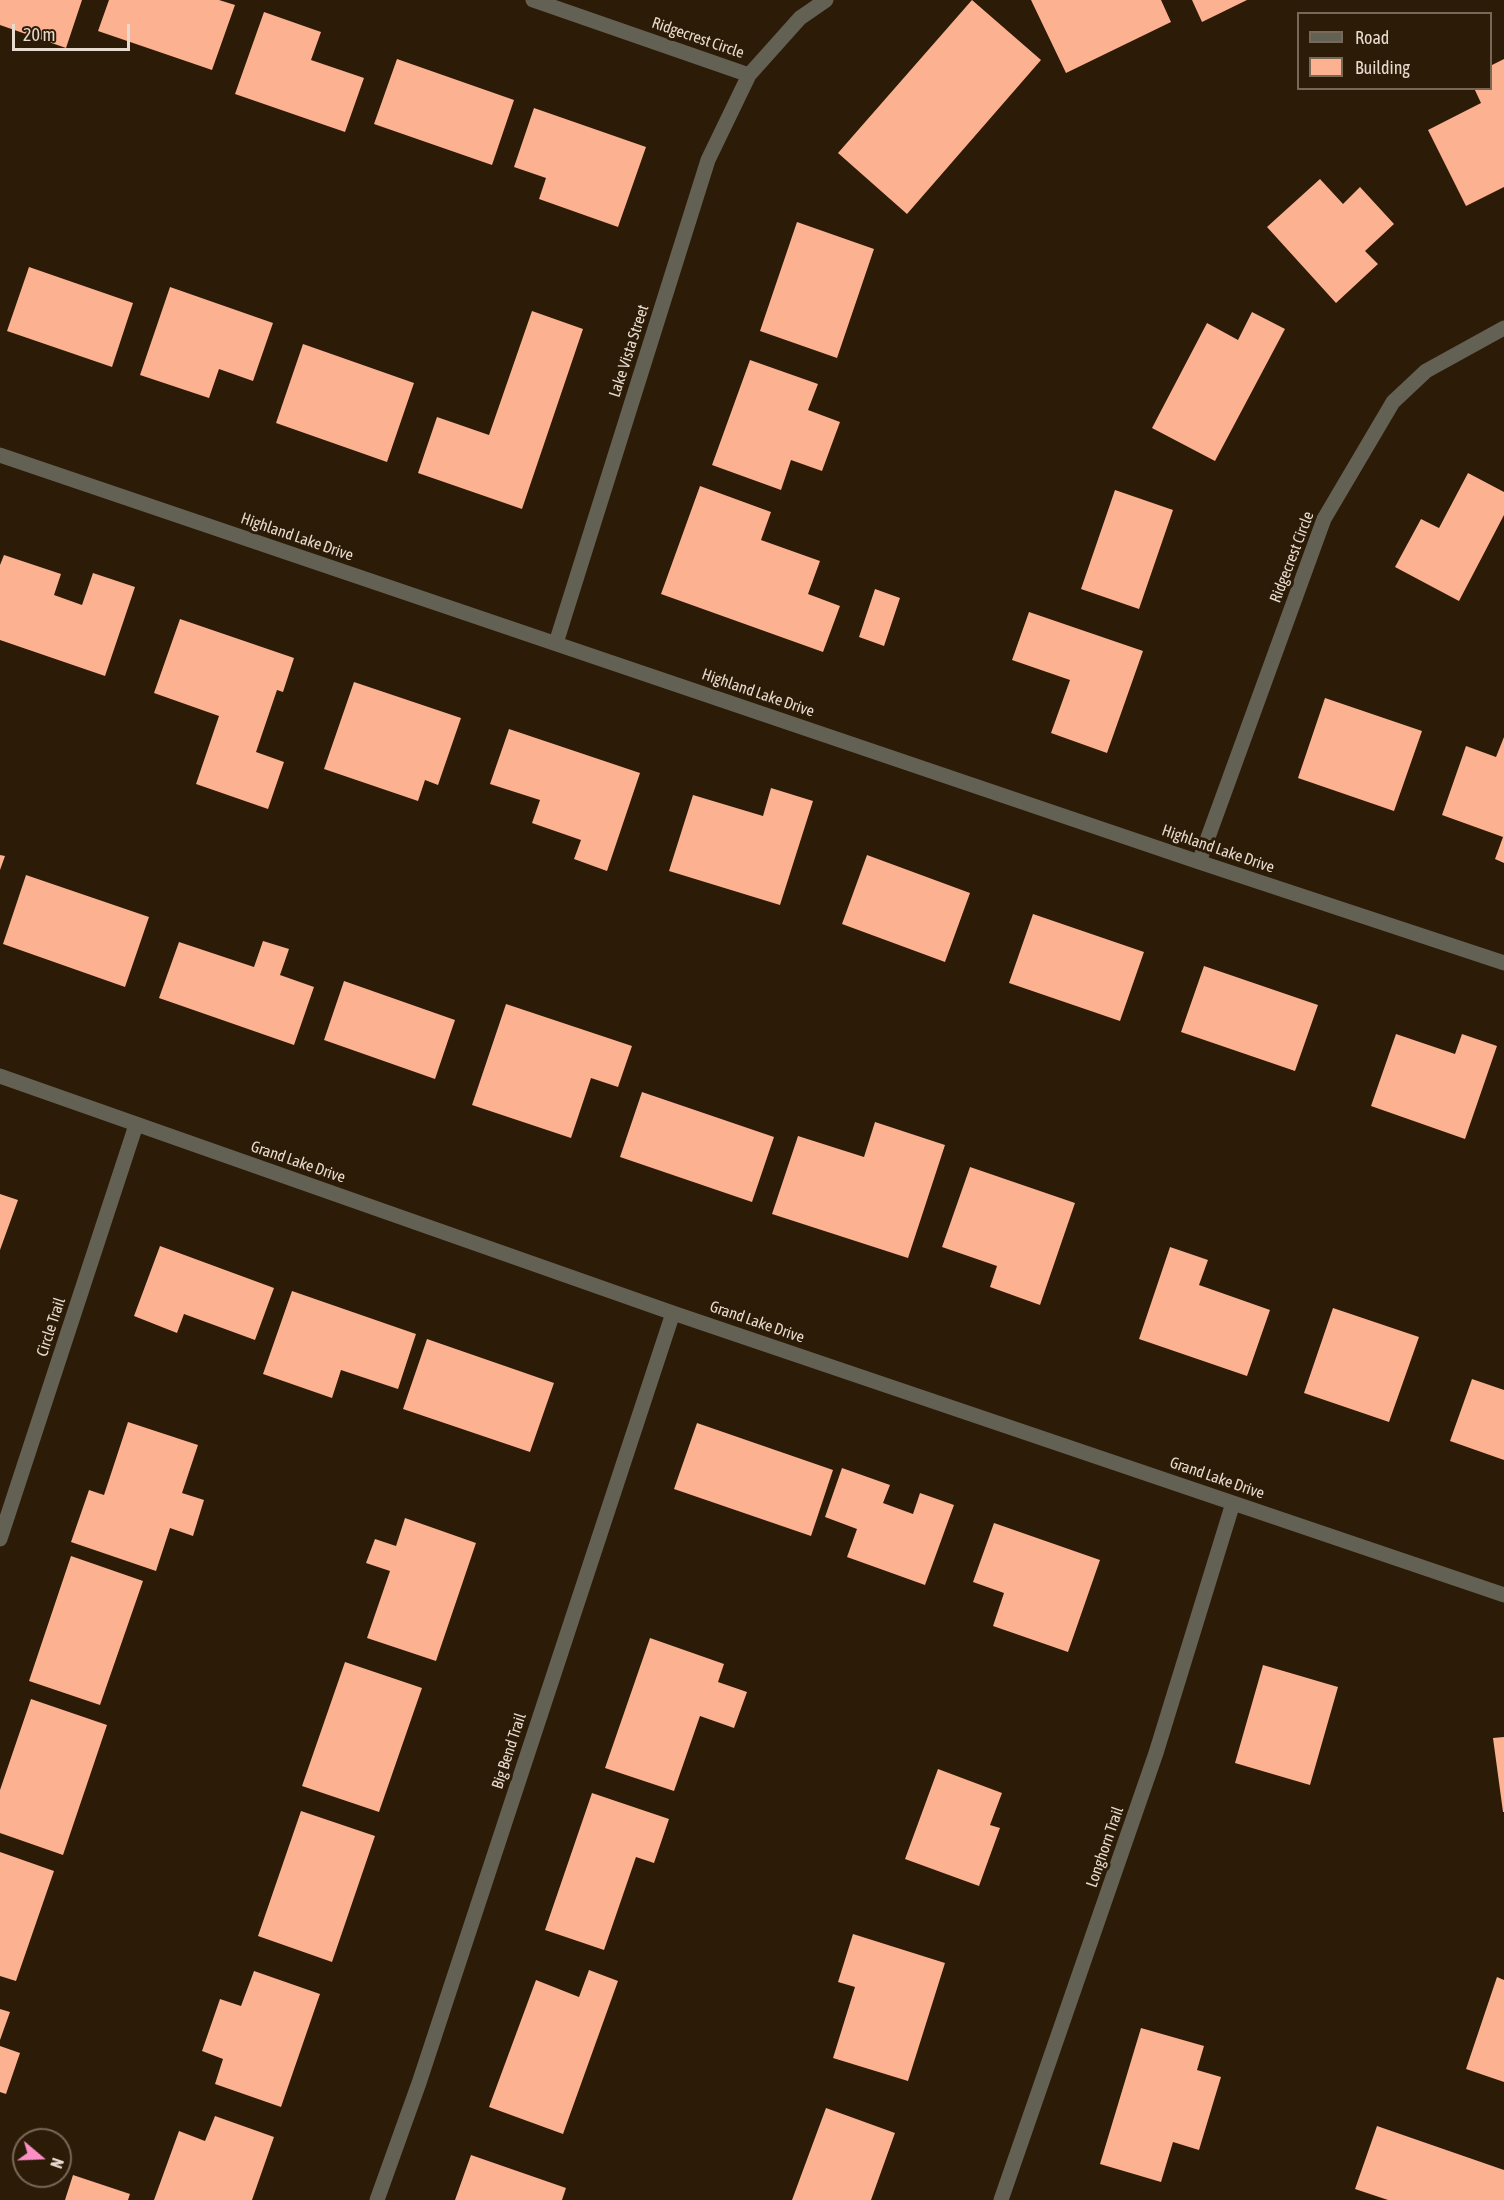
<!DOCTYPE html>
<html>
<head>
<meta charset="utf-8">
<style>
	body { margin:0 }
	#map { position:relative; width:1504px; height:2200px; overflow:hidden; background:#2c1b07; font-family:"Asap Condensed",sans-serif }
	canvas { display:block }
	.legend { position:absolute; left:1297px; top:12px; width:195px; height:78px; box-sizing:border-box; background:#2c1b07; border:2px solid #776857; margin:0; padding:8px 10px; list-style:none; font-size:18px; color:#e7dbcf }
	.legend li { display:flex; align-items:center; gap:12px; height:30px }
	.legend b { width:30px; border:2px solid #776857 }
	.north { position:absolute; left:12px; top:2128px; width:60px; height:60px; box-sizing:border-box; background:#2c1b07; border:2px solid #776857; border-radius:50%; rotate:109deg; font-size:16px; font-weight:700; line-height:24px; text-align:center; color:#e7dbcf }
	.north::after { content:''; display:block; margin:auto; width:21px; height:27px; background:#fb8fc5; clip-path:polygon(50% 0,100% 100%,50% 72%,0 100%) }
	.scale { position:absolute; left:12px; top:24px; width:118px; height:27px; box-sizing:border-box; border:3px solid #e7dbcf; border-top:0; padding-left:8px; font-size:18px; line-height:21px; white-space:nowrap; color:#e7dbcf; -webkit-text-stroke:4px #2c1b07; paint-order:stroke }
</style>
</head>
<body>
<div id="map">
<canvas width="1504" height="2200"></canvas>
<ul class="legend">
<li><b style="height:8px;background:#636054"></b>Road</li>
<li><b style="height:16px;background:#fcb191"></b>Building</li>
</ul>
<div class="north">N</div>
<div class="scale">20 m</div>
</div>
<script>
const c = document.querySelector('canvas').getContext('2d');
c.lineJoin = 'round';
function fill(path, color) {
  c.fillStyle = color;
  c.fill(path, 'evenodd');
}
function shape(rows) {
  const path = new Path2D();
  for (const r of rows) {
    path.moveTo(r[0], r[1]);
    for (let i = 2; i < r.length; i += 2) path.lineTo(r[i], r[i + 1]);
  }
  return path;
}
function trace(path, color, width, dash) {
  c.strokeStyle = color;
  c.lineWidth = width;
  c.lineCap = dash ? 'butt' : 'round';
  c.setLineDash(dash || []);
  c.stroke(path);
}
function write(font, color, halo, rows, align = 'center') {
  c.font = font + ' "Asap Condensed",sans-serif';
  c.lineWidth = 6;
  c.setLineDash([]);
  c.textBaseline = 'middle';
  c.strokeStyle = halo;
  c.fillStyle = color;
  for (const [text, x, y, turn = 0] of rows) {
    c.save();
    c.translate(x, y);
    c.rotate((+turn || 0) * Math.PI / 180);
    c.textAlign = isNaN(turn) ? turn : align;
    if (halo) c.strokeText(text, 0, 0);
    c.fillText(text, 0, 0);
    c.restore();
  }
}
const building = shape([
	[0,0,82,0,66,48,0,25],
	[109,0,219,0,235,5,212,70,98,31],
	[972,0,1041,60,907,214,838,153],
	[1031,0,1161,0,1171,22,1066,73],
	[1192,0,1247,0,1202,22],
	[264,12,321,32,311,60,364,78,345,132,235,94],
	[397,59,514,100,492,165,374,124],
	[1504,59,1504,187,1466,206,1428,130,1481,103,1474,88,1490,88,1490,66],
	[534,108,646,147,618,227,539,199,546,178,514,167],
	[1320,179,1343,204,1360,187,1394,224,1365,251,1378,264,1336,303,1267,227],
	[797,222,874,249,837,358,760,331],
	[29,267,133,303,112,367,7,331],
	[170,287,273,323,253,381,219,369,209,398,140,375],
	[532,311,583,329,522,509,418,473,437,417,489,435],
	[1252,312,1285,329,1215,461,1152,428,1207,323,1238,340],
	[303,344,414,383,387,462,276,423],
	[750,360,818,384,808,410,840,422,822,471,791,460,781,490,712,465],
	[1468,473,1504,492,1504,515,1459,601,1395,567,1421,519,1439,528],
	[700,486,771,512,761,540,820,561,808,594,840,606,823,652,661,594],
	[1115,490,1173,510,1139,609,1081,589],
	[4,555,61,574,54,595,82,605,93,573,135,587,105,676,0,640,0,565],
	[875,589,900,598,884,646,859,637],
	[1029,612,1143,651,1107,753,1051,733,1070,680,1012,660],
	[180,619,294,658,283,692,277,690,256,752,284,762,268,809,196,784,219,716,154,693],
	[354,682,461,718,438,785,425,780,418,801,324,769],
	[1325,698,1422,731,1394,811,1298,778],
	[509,729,640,773,607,871,574,859,581,840,532,823,540,800,490,784],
	[1504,737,1504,863,1495,859,1503,837,1442,815,1466,746,1496,757],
	[771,788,813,801,780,905,669,871,693,795,763,816],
	[0,855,5,856,0,870],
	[867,855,970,893,945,962,842,924],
	[26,875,149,917,125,987,3,944],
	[1033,914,1144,952,1120,1021,1009,983],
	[263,941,289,949,280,975,314,987,294,1045,159,998,179,942,254,967],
	[1204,966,1318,1005,1295,1071,1181,1032],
	[344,981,455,1020,435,1079,324,1040],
	[506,1004,632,1046,618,1087,591,1078,571,1138,472,1105],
	[1396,1034,1455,1054,1462,1034,1497,1046,1465,1139,1371,1106],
	[642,1092,774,1137,752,1202,620,1157],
	[875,1122,945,1145,908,1258,772,1214,798,1136,864,1157],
	[970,1167,1075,1203,1040,1305,990,1287,997,1266,942,1247],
	[0,1194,18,1200,0,1250],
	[160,1246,274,1288,255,1340,184,1314,177,1333,134,1316],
	[1170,1247,1208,1260,1199,1285,1270,1310,1247,1376,1139,1339],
	[292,1291,416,1334,398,1389,341,1370,332,1398,263,1374],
	[1333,1308,1419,1337,1389,1422,1304,1393],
	[427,1339,554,1383,530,1452,403,1409],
	[1472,1379,1504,1390,1504,1460,1450,1441],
	[128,1422,198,1445,182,1493,204,1500,193,1536,170,1528,156,1571,71,1542,89,1490,104,1495],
	[697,1423,833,1470,811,1536,674,1489],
	[842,1468,890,1485,883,1503,913,1514,920,1493,954,1505,925,1585,847,1557,857,1529,825,1517],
	[405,1518,476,1543,436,1661,367,1638,390,1571,366,1563,375,1539,396,1546],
	[994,1523,1100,1560,1068,1652,993,1626,1004,1593,973,1582],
	[71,1556,143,1581,100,1705,29,1681],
	[650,1638,724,1664,718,1682,747,1692,734,1728,700,1716,674,1791,605,1768],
	[345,1662,422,1688,379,1812,302,1786],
	[1263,1665,1338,1687,1310,1785,1235,1763],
	[31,1699,107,1725,63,1855,0,1833,0,1790],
	[1504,1737,1504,1812,1503,1812,1493,1738],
	[938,1769,1002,1793,990,1825,1000,1828,979,1886,905,1859],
	[592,1793,669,1819,654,1863,636,1857,604,1950,545,1930],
	[301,1811,375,1836,332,1962,258,1936],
	[0,1852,54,1871,16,1981,0,1976],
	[853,1934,945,1963,908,2081,833,2058,855,1987,838,1982],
	[589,1970,618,1981,563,2134,489,2107,536,1980,579,1997],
	[254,1971,320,1994,281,2107,215,2084,223,2059,202,2051,220,1999,241,2006],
	[1497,1977,1504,1980,1504,2082,1466,2069],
	[0,2009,10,2012,0,2040],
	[1141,2028,1204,2046,1197,2070,1221,2077,1199,2150,1173,2142,1161,2182,1100,2164],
	[0,2046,20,2053,6,2094,0,2092],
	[826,2108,895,2133,871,2200,792,2200],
	[215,2116,274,2137,252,2200,154,2200,179,2131,205,2141],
	[1377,2126,1504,2170,1504,2200,1388,2200,1355,2189],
	[471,2155,566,2188,562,2200,455,2200],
	[73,2175,130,2194,128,2200,65,2200]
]);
const minor = shape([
	[533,0,749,75],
	[0,455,1199,862,1504,963],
	[556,643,708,160,749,75,800,18,826,0],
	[1199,862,1324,519,1393,402,1426,371,1504,328],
	[0,1076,673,1313,1504,1595],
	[0,1539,136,1125],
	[377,2200,419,2083,673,1313],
	[1001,2200,1156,1753,1233,1503]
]);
const streetNames = [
	["Ridgecrest Circle",698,38,19],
	["Lake Vista Street",629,351,-72],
	["Highland Lake Drive",297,537,19],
	["Ridgecrest Circle",1292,557,-69],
	["Highland Lake Drive",758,693,19],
	["Highland Lake Drive",1218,849,19],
	["Grand Lake Drive",298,1162,19],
	["Grand Lake Drive",757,1322,19],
	["Circle Trail",51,1327,-72],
	["Grand Lake Drive",1217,1478,19],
	["Big Bend Trail",509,1751,-72],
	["Longhorn Trail",1105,1847,-71]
];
fill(building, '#fcb191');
trace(minor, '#636054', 15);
write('16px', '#e7dbcf', '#2c1b07', streetNames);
</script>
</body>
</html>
